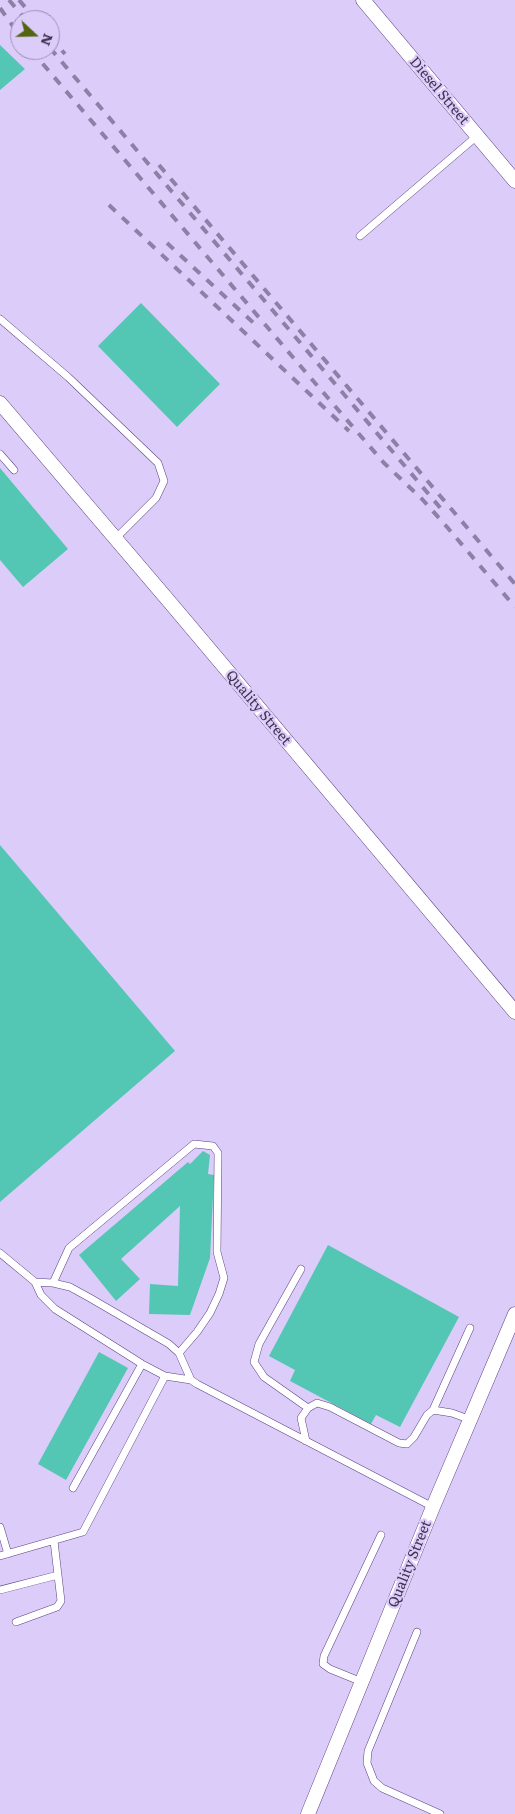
<!DOCTYPE html>
<html>
<head>
<meta charset="utf-8">
<style>
	body { margin:0 }
	#map { position:relative; width:515px; height:1814px; overflow:hidden; background:#dcccf9; font-family:Literata,serif }
	canvas { display:block }
	.north { position:absolute; left:10px; top:10px; width:50px; height:50px; box-sizing:border-box; background:#dcccf9; border:1px solid #9d8fb6; border-radius:50%; rotate:111deg; font-size:14px; font-weight:700; line-height:20px; text-align:center; color:#3f3351 }
	.north::after { content:''; display:block; margin:auto; width:18px; height:22px; background:#53650f; clip-path:polygon(50% 0,100% 100%,50% 72%,0 100%) }
</style>
</head>
<body>
<div id="map">
<canvas width="515" height="1814"></canvas>
<div class="north">N</div>
</div>
<script>
const c = document.querySelector('canvas').getContext('2d');
c.lineJoin = 'round';
function fill(path, color) {
  c.fillStyle = color;
  c.fill(path, 'evenodd');
}
function shape(rows) {
  const path = new Path2D();
  for (const r of rows) {
    path.moveTo(r[0], r[1]);
    for (let i = 2; i < r.length; i += 2) path.lineTo(r[i], r[i + 1]);
  }
  return path;
}
function trace(path, color, width, dash) {
  c.strokeStyle = color;
  c.lineWidth = width;
  c.lineCap = dash ? 'butt' : 'round';
  c.setLineDash(dash || []);
  c.stroke(path);
}
function write(font, color, halo, rows, align = 'center') {
  c.font = font + ' Literata,serif';
  c.lineWidth = 4.5;
  c.setLineDash([]);
  c.textBaseline = 'middle';
  c.strokeStyle = halo;
  c.fillStyle = color;
  for (const [text, x, y, turn = 0] of rows) {
    c.save();
    c.translate(x, y);
    c.rotate((+turn || 0) * Math.PI / 180);
    c.textAlign = isNaN(turn) ? turn : align;
    if (halo) c.strokeText(text, 0, 0);
    c.fillText(text, 0, 0);
    c.restore();
  }
}
const building = shape([
	[0,45,25,69,0,90],
	[141,303,220,384,177,427,98,346],
	[0,468,68,549,23,587,0,560],
	[0,845,175,1051,0,1202],
	[203,1151,210,1155,208,1174,214,1175,210,1258,190,1315,149,1314,150,1284,178,1286,180,1206,121,1259,140,1279,116,1301,79,1255,188,1162,190,1164],
	[328,1245,459,1317,400,1427,376,1415,371,1424,290,1381,295,1370,269,1356],
	[99,1352,128,1368,66,1480,38,1464]
]);
const lane = shape([
	[360,236,477,136],
	[0,319,68,377,158,463,164,481,156,498,115,539],
	[0,454,14,470],
	[0,1253,35,1282,41,1295,55,1309,142,1364,165,1376,191,1380],
	[301,1269,259,1344,254,1362,264,1377,308,1408],
	[35,1282,53,1283,70,1287,90,1298,169,1344,179,1353,191,1380,197,1384,433,1507],
	[53,1283,69,1248,194,1144,213,1146,218,1153,217,1252,224,1278,219,1294,210,1313,197,1332,179,1353],
	[433,1410,470,1328],
	[306,1441,301,1418,308,1408,317,1403,330,1407,399,1443,407,1444,414,1437,427,1415,433,1410,452,1413,471,1420],
	[73,1488,142,1364],
	[0,1527,8,1554],
	[0,1556,83,1532,165,1376],
	[0,1590,58,1575],
	[16,1622,57,1607,61,1601,54,1541],
	[417,1632,368,1751,367,1763,374,1781,382,1788,440,1814],
	[362,1682,330,1669,323,1664,324,1656,381,1535]
]);
const street = shape([
	[363,0,515,181],
	[0,403,173,606,515,1012],
	[308,1814,433,1507,515,1314]
]);
const rail = shape([
	[9,0,26,20],
	[19,0,36,20],
	[0,8,20,36],
	[50,37,65,54],
	[50,48,443,511],
	[31,50,303,369,384,463,422,499,447,527,515,607],
	[159,165,515,584],
	[109,205,349,431],
	[167,243,259,328]
]);
const streetNames = [
	["Diesel Street",439,91,50],
	["Quality Street",258,708,50],
	["Quality Street",410,1564,-68]
];
fill(building, '#54c6b4');
trace(lane, '#5d4182', 8);
trace(street, '#5d4182', 15);
trace(lane, '#fff', 7);
trace(street, '#fff', 14);
trace(rail, '#8d7fa5', 4, [9, 9]);
write('14px', '#3f3351', '#dcccf9', streetNames);
</script>
</body>
</html>
